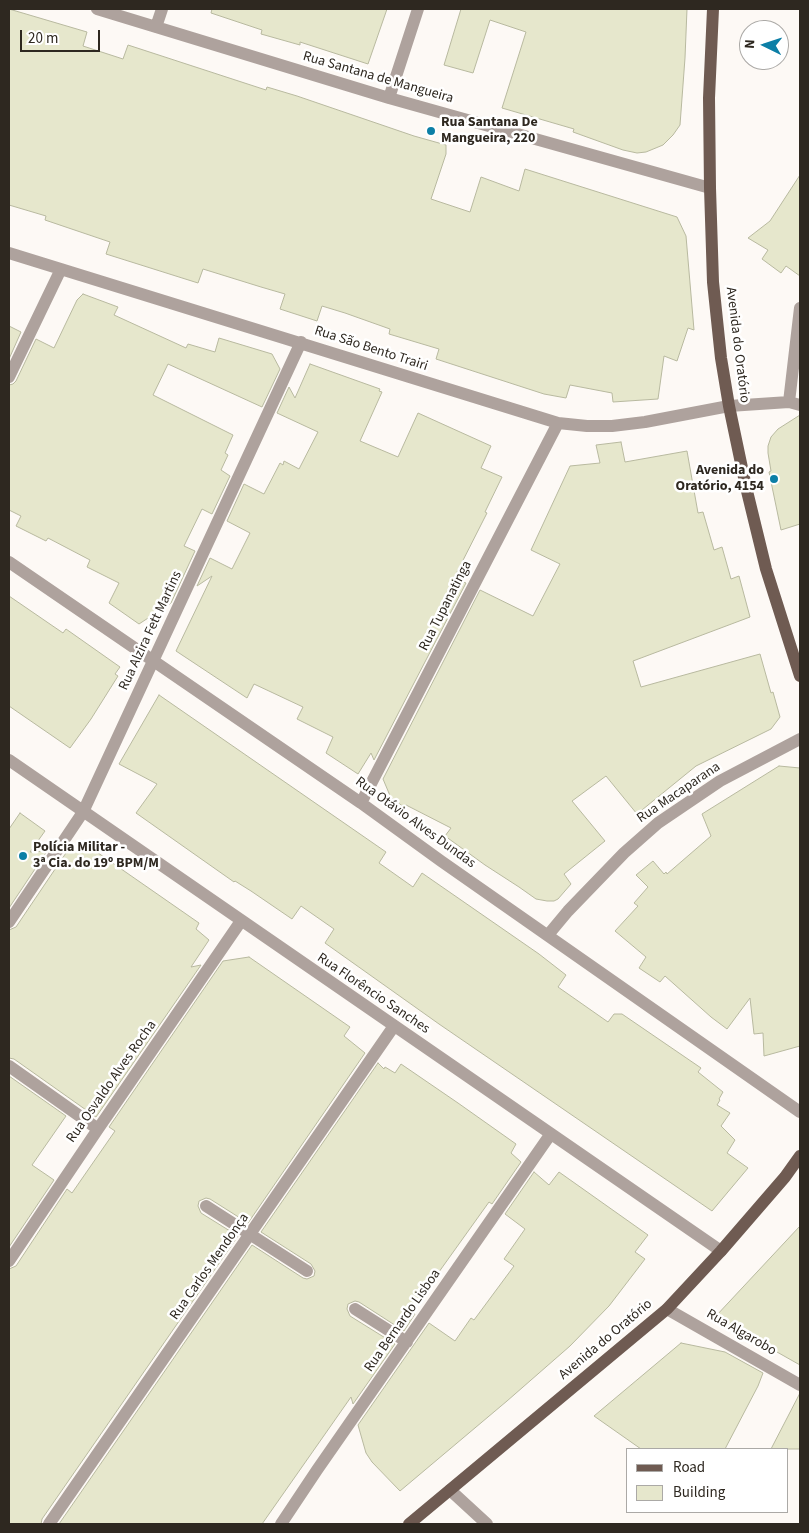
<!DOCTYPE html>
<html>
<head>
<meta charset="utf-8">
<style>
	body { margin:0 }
	#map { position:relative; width:809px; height:1533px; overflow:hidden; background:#fdf9f5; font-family:"Source Sans 3",sans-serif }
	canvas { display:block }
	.frame { position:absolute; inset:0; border:10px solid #2e2820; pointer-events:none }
	.legend { position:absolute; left:626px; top:1448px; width:162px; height:65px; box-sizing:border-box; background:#fff; border:1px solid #aba9a6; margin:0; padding:6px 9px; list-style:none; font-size:15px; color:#2e2820 }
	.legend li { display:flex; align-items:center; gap:10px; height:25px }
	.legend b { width:25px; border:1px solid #aba9a6 }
	.north { position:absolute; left:739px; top:20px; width:50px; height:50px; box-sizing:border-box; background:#fff; border:1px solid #aba9a6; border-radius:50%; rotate:274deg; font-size:14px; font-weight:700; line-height:20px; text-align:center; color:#2e2820 }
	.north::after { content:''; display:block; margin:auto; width:18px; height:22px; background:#0c7fa6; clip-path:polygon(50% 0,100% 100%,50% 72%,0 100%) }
	.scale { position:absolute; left:20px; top:30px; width:80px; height:22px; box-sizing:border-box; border:2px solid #2e2820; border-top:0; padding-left:6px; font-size:15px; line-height:18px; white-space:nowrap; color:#2e2820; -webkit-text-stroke:4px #fff; paint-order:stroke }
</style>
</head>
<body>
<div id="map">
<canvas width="809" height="1533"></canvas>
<div class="frame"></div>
<ul class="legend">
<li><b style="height:6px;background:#6f5b52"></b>Road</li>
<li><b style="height:14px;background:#e6e7cc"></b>Building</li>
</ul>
<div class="north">N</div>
<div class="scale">20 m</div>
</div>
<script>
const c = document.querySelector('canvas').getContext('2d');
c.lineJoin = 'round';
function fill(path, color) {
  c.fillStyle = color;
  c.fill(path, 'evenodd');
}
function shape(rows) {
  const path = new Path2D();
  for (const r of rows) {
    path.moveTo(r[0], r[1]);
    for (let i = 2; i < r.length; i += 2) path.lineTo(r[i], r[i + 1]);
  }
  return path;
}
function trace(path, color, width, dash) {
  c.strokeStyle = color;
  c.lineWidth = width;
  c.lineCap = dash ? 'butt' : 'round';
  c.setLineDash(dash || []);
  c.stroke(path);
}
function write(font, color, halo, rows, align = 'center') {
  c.font = font + ' "Source Sans 3",sans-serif';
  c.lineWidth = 5;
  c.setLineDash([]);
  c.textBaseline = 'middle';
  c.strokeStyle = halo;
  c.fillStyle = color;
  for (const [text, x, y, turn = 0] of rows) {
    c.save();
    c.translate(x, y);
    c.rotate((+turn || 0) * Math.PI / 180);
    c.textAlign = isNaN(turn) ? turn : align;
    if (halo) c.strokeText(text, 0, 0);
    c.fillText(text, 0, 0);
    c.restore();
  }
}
const building = shape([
	[9,9,87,32,83,46,123,59,128,45,266,90,267,87,297,96,414,136,446,145,446,154,431,199,470,212,481,177,519,191,525,169,677,217,686,236,694,330,688,328,677,361,664,356,658,399,613,402,612,393,570,385,566,398,544,394,436,359,439,349,389,334,390,329,345,313,322,306,317,321,280,309,285,294,261,287,203,269,198,283,106,254,110,242,45,220,46,216,9,205,9,9],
	[212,9,387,9,368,64,300,42,300,45,261,34,262,30,211,13,212,9],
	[461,9,687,9,685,58,680,125,673,135,663,145,646,152,637,153,623,150,573,132,574,129,502,108,526,32,490,20,473,73,444,65,461,9],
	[800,175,800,276,786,266,781,273,762,259,768,250,748,238,770,221,800,175],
	[83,294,118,307,114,315,186,348,188,344,215,352,219,338,272,354,280,369,262,407,168,364,153,395,233,435,225,453,228,455,221,470,230,476,212,514,202,509,184,546,195,551,171,603,139,624,109,603,119,583,87,567,90,560,48,538,46,541,16,526,21,516,9,510,9,385,13,384,16,381,36,339,54,348,77,300,83,294],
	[9,326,21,332,9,359,9,326],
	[310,364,380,389,379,391,382,392,360,441,398,457,418,413,491,446,481,468,502,477,485,512,487,513,454,578,466,583,374,760,371,753,358,774,326,753,333,737,297,719,303,707,254,684,247,698,176,651,212,576,197,586,210,558,232,569,250,533,227,521,244,484,264,494,280,463,283,465,284,461,299,469,318,432,277,413,289,387,295,398,310,364],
	[800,415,800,524,781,530,769,472,771,471,768,453,768,446,771,437,778,429,800,415],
	[621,442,625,462,687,451,698,513,703,512,714,550,722,547,731,579,739,576,750,617,633,661,641,687,760,654,771,693,773,692,780,717,771,729,696,766,637,814,606,776,572,801,605,841,564,874,571,884,558,899,554,901,547,901,536,899,519,887,485,865,445,836,451,828,406,805,404,807,391,798,383,779,480,590,533,616,560,564,531,550,570,466,600,463,596,445,621,442],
	[9,596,63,633,66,629,120,667,115,674,118,676,91,719,70,748,9,706,9,596],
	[159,695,386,852,379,863,413,887,422,873,539,954,566,975,558,987,608,1022,614,1014,622,1014,701,1068,698,1072,723,1092,719,1099,720,1100,717,1105,730,1113,721,1126,735,1140,727,1153,748,1168,712,1211,439,1024,325,943,334,929,301,906,292,919,251,891,235,881,234,882,136,813,157,784,119,764,159,695],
	[779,766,800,768,800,1046,764,1056,763,1033,754,1034,750,998,727,1029,711,1017,665,976,660,982,639,968,646,957,615,931,638,906,634,903,648,887,636,875,653,861,664,874,666,872,667,874,711,836,702,814,779,766],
	[20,813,45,831,30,852,47,851,9,908,9,829,20,813],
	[91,848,199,923,196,929,209,940,191,967,201,965,96,1117,14,1059,9,1058,9,930,16,927,68,850,91,848],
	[249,957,350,1027,344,1036,365,1053,248,1223,210,1199,206,1198,199,1201,198,1206,201,1213,238,1236,42,1519,41,1524,9,1524,9,1269,16,1266,67,1189,72,1193,115,1131,109,1127,223,961,249,957],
	[378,1063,384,1069,385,1067,395,1073,401,1064,458,1103,516,1144,511,1153,521,1162,492,1204,489,1202,411,1311,415,1314,404,1331,359,1302,355,1301,348,1304,347,1309,350,1316,395,1344,353,1404,351,1397,262,1524,59,1524,252,1245,303,1278,307,1279,314,1276,315,1271,311,1264,261,1232,378,1063],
	[9,1076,66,1116,32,1165,54,1180,9,1247,9,1076],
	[534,1172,549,1185,559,1172,648,1235,635,1252,645,1259,609,1306,570,1346,507,1401,400,1491,372,1462,366,1453,358,1425,429,1323,455,1341,471,1318,474,1320,514,1266,504,1259,525,1229,505,1214,534,1172],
	[800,1226,800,1365,715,1317,800,1226],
	[681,1343,725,1352,763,1373,758,1386,725,1449,641,1449,594,1416,681,1343],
	[800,1393,800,1449,771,1449,800,1393]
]);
const minor = shape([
	[97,9,389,98,710,188],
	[156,27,162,9],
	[389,98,418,9],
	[9,253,558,423,587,426,612,426,645,422,729,406,789,402,800,405],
	[9,377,61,269],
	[789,402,800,308],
	[9,562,361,803,441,861,800,1112],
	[9,760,721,1251],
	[361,803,558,423],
	[9,922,83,812,301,342],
	[548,935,568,911,624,853,658,823,720,781,800,739],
	[9,1066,98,1129],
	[206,1206,307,1271],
	[9,1261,98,1129,241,921],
	[355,1309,407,1342],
	[667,1309,800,1385],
	[450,1490,487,1524],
	[49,1524,394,1026],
	[281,1524,317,1470,550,1135]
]);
const major = shape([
	[713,9,709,98,710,188,713,282,721,358,729,406,746,487,766,569,800,676],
	[409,1524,667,1309,721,1251,785,1177,800,1156]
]);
const markers = [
	[431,131,5,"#0c7fa6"],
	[774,479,5,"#0c7fa6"],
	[23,856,5,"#0c7fa6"]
];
const streetNames = [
	["Rua Santana de Mangueira",378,78,16],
	["Avenida do Oratório",737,345,83],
	["Rua São Bento Trairi",371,349,18],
	["Rua Tupanatinga",446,606,-63],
	["Rua Alzira Fett Martins",151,631,-65],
	["Rua Macaparana",679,793,-34],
	["Rua Otávio Alves Dundas",415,823,36],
	["Rua Florêncio Sanches",373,994,34],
	["Rua Osvaldo Alves Rocha",112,1082,-55],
	["Rua Carlos Mendonça",210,1267,-55],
	["Rua Bernardo Lisboa",403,1321,-55],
	["Rua Algarobo",741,1333,30],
	["Avenida do Oratório",606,1340,-40]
];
const poiNames = [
	["Rua Santana De",441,123],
	["Mangueira, 220",441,139],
	["Avenida do",764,471,"right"],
	["Oratório, 4154",764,487,"right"],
	["Polícia Militar -",33,848],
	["3ª Cia. do 19º BPM/M",33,864]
];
fill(building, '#e6e7cc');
trace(building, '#b8b99f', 1);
trace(minor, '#aea29d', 12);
trace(major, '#6f5b52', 12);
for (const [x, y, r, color] of markers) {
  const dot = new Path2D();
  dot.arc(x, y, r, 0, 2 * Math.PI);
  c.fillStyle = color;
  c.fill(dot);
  trace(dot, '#fff', 2);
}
write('14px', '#2e2820', '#fff', streetNames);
write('bold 14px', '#2e2820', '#fff', poiNames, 'left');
</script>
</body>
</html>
